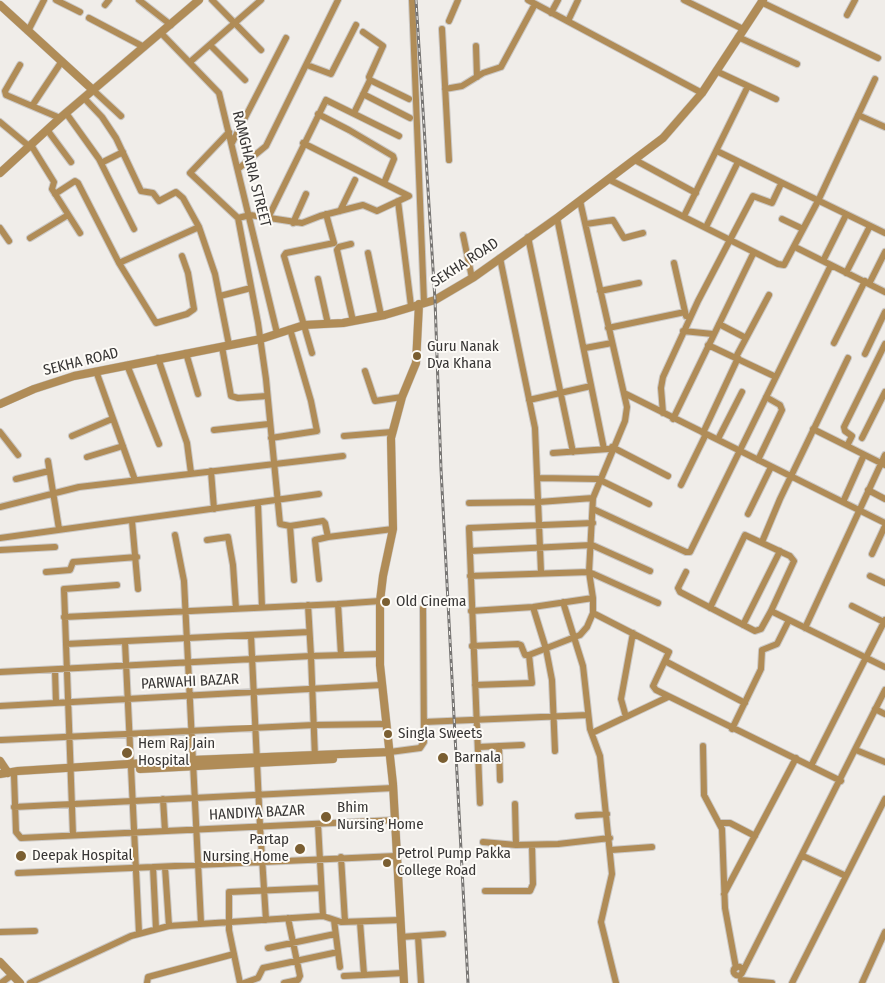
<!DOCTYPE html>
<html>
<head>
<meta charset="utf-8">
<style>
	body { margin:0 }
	canvas { display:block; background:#f0ede9 }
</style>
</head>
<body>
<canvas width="885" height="983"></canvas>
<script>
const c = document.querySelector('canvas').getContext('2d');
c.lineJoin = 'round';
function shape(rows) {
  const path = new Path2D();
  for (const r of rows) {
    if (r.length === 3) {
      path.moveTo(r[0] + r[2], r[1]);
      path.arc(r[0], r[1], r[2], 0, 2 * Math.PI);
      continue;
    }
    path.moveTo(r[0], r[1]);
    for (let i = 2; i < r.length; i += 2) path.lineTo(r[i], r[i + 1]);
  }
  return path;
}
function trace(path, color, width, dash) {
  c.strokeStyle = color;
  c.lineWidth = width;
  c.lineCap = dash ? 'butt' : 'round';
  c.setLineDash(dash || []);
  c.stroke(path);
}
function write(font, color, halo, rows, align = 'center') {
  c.font = font + ' "Fira Sans Condensed",sans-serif';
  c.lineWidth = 4;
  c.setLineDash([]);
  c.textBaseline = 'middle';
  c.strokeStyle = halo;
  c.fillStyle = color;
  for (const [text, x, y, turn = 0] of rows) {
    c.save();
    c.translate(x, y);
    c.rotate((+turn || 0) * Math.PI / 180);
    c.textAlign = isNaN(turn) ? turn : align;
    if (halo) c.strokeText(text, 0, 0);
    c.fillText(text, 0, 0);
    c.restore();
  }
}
const minor = shape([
	[56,0,80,12],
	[139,0,171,25],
	[212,0,261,50],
	[412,0,424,302],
	[528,0,702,93],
	[684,0,743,29],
	[761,2,878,58],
	[105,5,109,0],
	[551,13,558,0],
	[847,15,855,0],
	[89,18,144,47],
	[449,21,458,0],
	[568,21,578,0],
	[442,29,449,160],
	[28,31,44,0],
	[363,32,383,46,369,77,370,80],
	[161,33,219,93,277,333],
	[738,37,797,64],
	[210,45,245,80],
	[476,46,477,77],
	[190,62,261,0],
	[20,65,5,91,6,95,60,118],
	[307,65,331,74,356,25],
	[716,71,776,99],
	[445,89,462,86,483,73,501,67,535,4],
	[93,90,121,116],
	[363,94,410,118],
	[84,98,102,117,116,138,141,191,153,193,159,201,176,192,183,198,199,227,215,274,229,345],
	[32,106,62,61],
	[66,113,99,159,134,229],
	[354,113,370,80,409,99],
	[318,114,349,130,393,156,394,159,384,183],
	[858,115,885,127],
	[0,122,30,147],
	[48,131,71,162],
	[229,132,190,173,238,218,258,323,266,379,280,524,290,526,323,521,325,523,328,537,393,529],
	[232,143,286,38],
	[31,145,54,182,52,189,80,233],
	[717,151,885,233],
	[635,160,696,193],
	[101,163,123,152],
	[238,169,266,146,338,0],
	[610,180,778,264,784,265,818,201,875,79],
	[55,194,75,181,78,183,119,263,156,323,187,314,194,309,188,273,182,256],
	[398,201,411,306],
	[340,211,355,180],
	[684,216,748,86],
	[238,218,250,215,302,223,320,216,363,205,377,211,409,196,303,143],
	[268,218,326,100,399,136],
	[557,218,604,449],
	[782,219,803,229],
	[293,223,306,194],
	[586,224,613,220,624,238,643,233],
	[706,227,738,162],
	[0,228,9,241],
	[463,235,472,278],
	[528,237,573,452],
	[30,238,68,215],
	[351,244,339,247,337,250,353,321],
	[795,247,885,292],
	[368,253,381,315],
	[500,258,535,428,541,572],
	[823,261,846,215],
	[119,263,199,227],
	[674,263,686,316],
	[846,273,870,226],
	[318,279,328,324],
	[869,284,885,252],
	[600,291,639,283],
	[220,296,251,288],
	[719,324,746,338],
	[608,328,685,312],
	[683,331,713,334],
	[834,343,865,281],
	[708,345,776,377],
	[222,347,231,396,238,398,267,396],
	[585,348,612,343],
	[186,353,198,394],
	[312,353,284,256,286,253,334,243,326,214],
	[865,354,885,312],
	[736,357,769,295],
	[158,358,187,443,191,473],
	[127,365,159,444],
	[96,371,135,480],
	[365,371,375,401,402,397],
	[624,393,885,523],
	[529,400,591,386],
	[663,413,661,388,663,377,698,301,753,196,772,203,781,184],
	[673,419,754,252],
	[813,429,885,465],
	[214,430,269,424],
	[0,432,18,455],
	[703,433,738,358],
	[72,436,112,419],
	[344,436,392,432],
	[271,438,317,431,311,401,290,329],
	[862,438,885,392],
	[718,439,742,392],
	[847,446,852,436,845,431,844,427,885,344],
	[612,447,668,476],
	[553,453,608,449],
	[87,457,123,446],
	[758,460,782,410,780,405,766,397],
	[48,461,59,529],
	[211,471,214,509],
	[538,478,598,479,649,504],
	[16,479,49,471],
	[681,485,706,434],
	[868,490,885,499],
	[843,502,864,455],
	[469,503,539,502,593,498],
	[258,504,262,607],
	[0,507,79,487,343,456],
	[593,509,686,552,690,552,831,265],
	[748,514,771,467],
	[132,521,138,589],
	[290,526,294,580],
	[175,535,184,581,201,923],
	[0,538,319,494],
	[207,540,228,537,233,565,236,609],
	[762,542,780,499,848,358],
	[0,550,55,547],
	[470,551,592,545,650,571],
	[872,554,885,526],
	[46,572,70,570,73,562,137,557],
	[686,572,678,588,680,592,755,631,761,629,771,611,794,561,790,556,745,535,710,608],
	[470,576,589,572,658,603],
	[870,576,885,583],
	[319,579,315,540,328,537],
	[117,585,64,589,66,644,309,632],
	[563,602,583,666,590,729,600,756,612,874,601,922,616,983],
	[852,606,884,622],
	[533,607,546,649,552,680,555,751],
	[471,611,533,607,593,598],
	[771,611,885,667],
	[593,613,669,652,653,686,656,690,841,781],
	[64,617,338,604],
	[743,625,780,551],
	[805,628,885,455],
	[251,635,260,826,266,920],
	[125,642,139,933],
	[66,644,73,835],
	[472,646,518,644,521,645,525,655,529,655,580,635,587,627,593,613,593,598,589,572,593,498,625,421,627,407,580,201],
	[341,655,338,604,380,601],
	[665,661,745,703],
	[55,670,56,703],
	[0,672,311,656,308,605],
	[475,685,532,683,529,655],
	[0,706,381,685],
	[875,709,885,714],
	[626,717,621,699,633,633],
	[424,722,588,715],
	[732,729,761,669,762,650,777,644,789,620],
	[592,733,668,697],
	[1,740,314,725,386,724],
	[499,746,500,780],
	[703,746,704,795,722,829,725,908,736,968],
	[478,747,522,745],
	[856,750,885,762],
	[390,752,420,748,424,742,423,608],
	[315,758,311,656,379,654],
	[811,766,885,620],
	[14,775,16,832,21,838,395,820],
	[163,799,165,831],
	[480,803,469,528,593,523],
	[515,804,516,845],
	[14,807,393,788],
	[578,816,607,814],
	[720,823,730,823,755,836],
	[318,824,323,916],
	[483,842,516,845,558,844,610,838],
	[611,850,652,847],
	[803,856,846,876],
	[341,857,345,922],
	[165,867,169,926],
	[18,873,153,867],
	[485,891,530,891,533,884,532,845],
	[724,894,796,758],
	[334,920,340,967],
	[360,922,364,975],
	[156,929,153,867,396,856],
	[0,932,35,931],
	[418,936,421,983],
	[401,937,443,934],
	[268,948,335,934],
	[738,971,4.5],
	[742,973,885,690],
	[344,976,403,973],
	[741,980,772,983],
	[1,983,12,975],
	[30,983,131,936,169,926,323,916,341,922,400,920],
	[147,983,148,977,234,954],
	[240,983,229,930,229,892,321,888],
	[244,983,258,978,263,968,338,952],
	[284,983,298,980,300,976,288,918],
	[792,983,885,799],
	[862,983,885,932]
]);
const tertiary = shape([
	[0,5,93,90],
	[0,173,60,118,199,0],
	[0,404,34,389,74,376,261,339,304,325,343,323,385,315,435,300,474,277,557,218,663,138,702,93,763,0],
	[0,761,8,773],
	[140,769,333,759],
	[0,774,18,771,192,760,390,752],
	[0,962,20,983],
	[404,983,393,784,380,665,380,601,383,576,393,529,391,438,402,397,416,363,419,304]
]);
const rail = shape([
	[416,0,435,300,441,469,468,983]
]);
const markers = [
	[417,356,5,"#7a5e31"],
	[386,602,5,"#7a5e31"],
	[388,734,5,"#7a5e31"],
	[127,753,6,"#7a5e31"],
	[443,758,6,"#7a5e31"],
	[326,817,6,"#7a5e31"],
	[300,849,6,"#7a5e31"],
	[21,856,6,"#7a5e31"],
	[387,863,5,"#7a5e31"]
];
const streetNames = [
	["RAMGHARIA STREET",251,169,76],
	["SEKHA ROAD",465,263,-33],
	["SEKHA ROAD",81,362,-14],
	["PARWAHI BAZAR",190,682,-3],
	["HANDIYA BAZAR",257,813,-3]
];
const poiNames = [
	["Guru Nanak",427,347],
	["Dva Khana",427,364],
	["Old Cinema",396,602],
	["Singla Sweets",398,734],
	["Hem Raj Jain",138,744],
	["Hospital",138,761],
	["Barnala",454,758],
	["Bhim",337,808],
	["Nursing Home",337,825],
	["Partap",289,840,"right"],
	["Nursing Home",289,857,"right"],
	["Petrol Pump Pakka",397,854],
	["College Road",397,871],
	["Deepak Hospital",32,856]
];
trace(minor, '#cbc8c5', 8);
trace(tertiary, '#cbc8c5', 9);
trace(minor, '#b08c57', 6);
trace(tertiary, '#b08c57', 8);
trace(rail, '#777573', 3);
trace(rail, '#fdfbf7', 1, [4]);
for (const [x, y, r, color] of markers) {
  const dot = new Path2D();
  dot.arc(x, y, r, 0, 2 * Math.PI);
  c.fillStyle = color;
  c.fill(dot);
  trace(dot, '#fdfbf7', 2);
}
write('15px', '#383635', '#fdfbf7', streetNames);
write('15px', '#383635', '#fdfbf7', poiNames, 'left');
</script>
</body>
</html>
